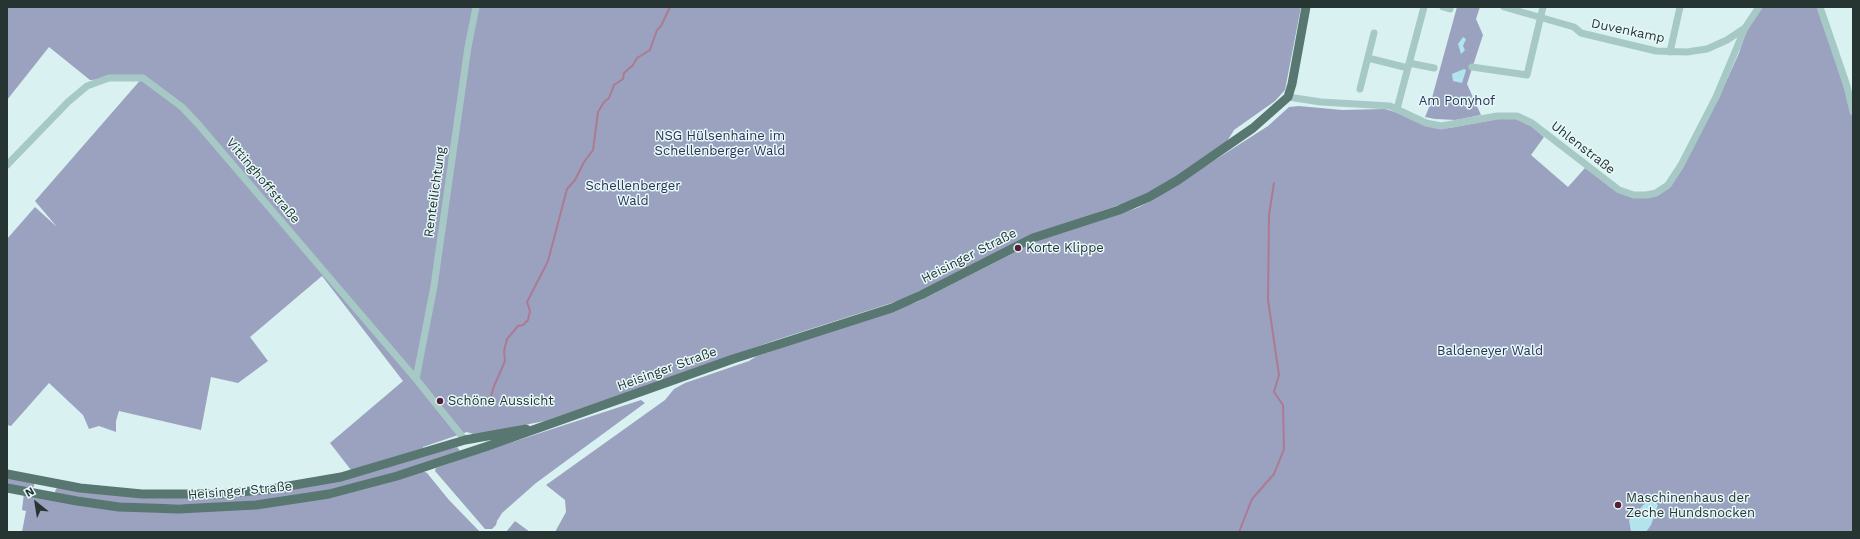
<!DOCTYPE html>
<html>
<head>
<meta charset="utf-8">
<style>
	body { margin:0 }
	#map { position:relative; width:1860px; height:539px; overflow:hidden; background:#daf1f1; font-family:"Work Sans",sans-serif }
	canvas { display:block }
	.frame { position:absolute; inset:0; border:8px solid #273532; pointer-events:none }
	.north { position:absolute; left:16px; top:483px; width:40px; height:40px; -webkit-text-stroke:3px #e6f8f9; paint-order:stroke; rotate:330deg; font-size:11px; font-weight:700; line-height:16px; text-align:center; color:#273532 }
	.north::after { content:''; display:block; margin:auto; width:14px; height:18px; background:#273532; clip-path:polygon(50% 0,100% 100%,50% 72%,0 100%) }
</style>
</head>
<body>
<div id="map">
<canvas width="1860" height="539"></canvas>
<div class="frame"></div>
<div class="north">N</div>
</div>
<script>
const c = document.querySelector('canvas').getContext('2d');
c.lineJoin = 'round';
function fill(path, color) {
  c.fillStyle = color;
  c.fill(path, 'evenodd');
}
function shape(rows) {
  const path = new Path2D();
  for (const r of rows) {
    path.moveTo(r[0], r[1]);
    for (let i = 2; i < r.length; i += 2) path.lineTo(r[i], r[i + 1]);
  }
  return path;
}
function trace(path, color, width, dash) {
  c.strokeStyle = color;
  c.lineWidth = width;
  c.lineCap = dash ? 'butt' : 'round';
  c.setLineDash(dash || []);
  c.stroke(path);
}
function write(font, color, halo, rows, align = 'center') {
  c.font = font + ' "Work Sans",sans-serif';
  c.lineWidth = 3;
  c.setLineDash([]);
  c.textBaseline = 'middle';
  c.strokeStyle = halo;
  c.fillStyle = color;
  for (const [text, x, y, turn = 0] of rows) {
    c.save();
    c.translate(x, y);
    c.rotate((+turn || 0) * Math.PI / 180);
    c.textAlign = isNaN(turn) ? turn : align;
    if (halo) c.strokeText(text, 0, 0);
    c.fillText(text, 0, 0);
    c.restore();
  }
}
const green = shape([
	[7,7,1301,7,1285,90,1275,101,1234,130,1226,143,1149,195,1033,234,901,300,773,341,545,421,483,433,473,434,467,432,423,447,423,448,351,470,330,443,403,381,322,276,250,337,268,361,238,383,211,377,201,430,119,411,116,421,116,432,99,426,89,429,83,415,49,383,11,426,7,425,7,239,35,207,57,227,35,201,143,77,90,80,49,47,7,100],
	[1457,7,1480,7,1476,19,1483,35,1467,84,1481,115,1456,120,1435,119,1425,117,1430,105],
	[1761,7,1819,7,1853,117,1853,532,555,532,566,512,565,500,546,485,665,400,674,389,685,383,749,361,757,356,917,302,1037,241,1137,208,1151,201,1268,126,1289,107,1299,106,1342,110,1385,109,1449,128,1498,119,1516,119,1531,126,1544,137,1531,155,1568,187,1585,168,1617,190,1627,194,1664,190,1720,95,1739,53,1747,28],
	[641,400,645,403,536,483,502,513,497,521,496,525,492,529,485,529,435,471,436,468,482,452],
	[457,447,460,451,410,468,333,490,263,501,208,505,121,504,56,494,55,491,57,488,77,490,276,492],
	[423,471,427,473,449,500,480,532,22,532,26,511,22,510,24,493,84,504,251,509],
	[7,477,34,483,34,486,31,490,7,485],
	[515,521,530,532,506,532]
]);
const sand = shape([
	[1463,37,1466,39,1463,46,1465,50,1461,54,1458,44],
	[1464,69,1466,70,1462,83,1453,81,1452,74],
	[1648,500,1653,503,1655,502,1658,505,1651,525,1646,532,1631,532,1629,520]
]);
const stream = shape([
	[486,406,490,400,494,386,505,361,504,351,507,339,518,326,523,325,528,320,530,311,527,302,548,261,567,189,575,180,584,162,593,150,598,112,604,102,609,98,614,85,623,79,624,73,633,65,637,58,650,50,657,30,661,26,670,7],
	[1239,532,1252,499,1274,474,1284,449,1283,405,1274,392,1279,375,1268,300,1269,215,1274,183]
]);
const minor = shape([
	[1443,7,1450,9],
	[1504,7,1574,27,1581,33,1656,51,1687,52,1707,49,1727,40,1745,28],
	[1820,7,1847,86,1853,112],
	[1670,52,1680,7],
	[1368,58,1408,68],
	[1409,63,1434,68],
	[1472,67,1527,75,1543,7],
	[1360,89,1374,33],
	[1288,97,1321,102,1390,106,1426,123,1441,126,1497,116,1517,116,1532,123,1619,190,1634,195,1647,195,1656,193,1668,185,1681,165,1716,97,1745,28,1759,7],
	[1397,109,1424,7],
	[7,165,68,102,87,86,109,78,143,78,182,107,198,124,416,379,465,440],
	[416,379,434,286,468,47,476,7]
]);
const major = shape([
	[7,474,80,488,142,494,220,494,271,489,341,477,465,440,526,429],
	[7,488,77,501,119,507,179,509,256,505,329,494,397,476,485,447,733,359,892,308,921,295,1033,238,1119,210,1149,197,1178,180,1253,128,1288,97,1292,84,1306,7]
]);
const markers = [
	[1018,248,4,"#551e37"],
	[440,401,4,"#551e37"],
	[1618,505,4,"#551e37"]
];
const streetNames = [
	["Duvenkamp",1628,31,12],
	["Uhlenstraße",1583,148,38],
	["Vittinghoffstraße",263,181,50],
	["Renteilichtung",435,192,-82],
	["Heisinger Straße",969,256,-27],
	["Heisinger Straße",667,369,-20],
	["Heisinger Straße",240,491,-5]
];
const parkNames = [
	["Am Ponyhof",1457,101],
	["NSG Hülsenhaine im",720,136],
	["Schellenberger Wald",720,151],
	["Schellenberger",633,186],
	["Wald",633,201],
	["Baldeneyer Wald",1490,351]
];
const poiNames = [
	["Korte Klippe",1026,248],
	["Schöne Aussicht",448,401],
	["Maschinenhaus der",1626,498],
	["Zeche Hundsnocken",1626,513]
];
fill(green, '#9ba2bf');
fill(sand, '#b1e4ec');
trace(stream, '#ad7a93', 2);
trace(minor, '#a7c9c6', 7);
trace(major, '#587771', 9);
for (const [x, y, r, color] of markers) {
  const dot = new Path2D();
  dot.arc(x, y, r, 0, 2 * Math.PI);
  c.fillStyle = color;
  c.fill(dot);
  trace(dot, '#e6f8f9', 1.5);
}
write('13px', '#273532', '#e6f8f9', streetNames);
write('13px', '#2b3253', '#e6f8f9', parkNames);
write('13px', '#273532', '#e6f8f9', poiNames, 'left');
</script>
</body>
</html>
